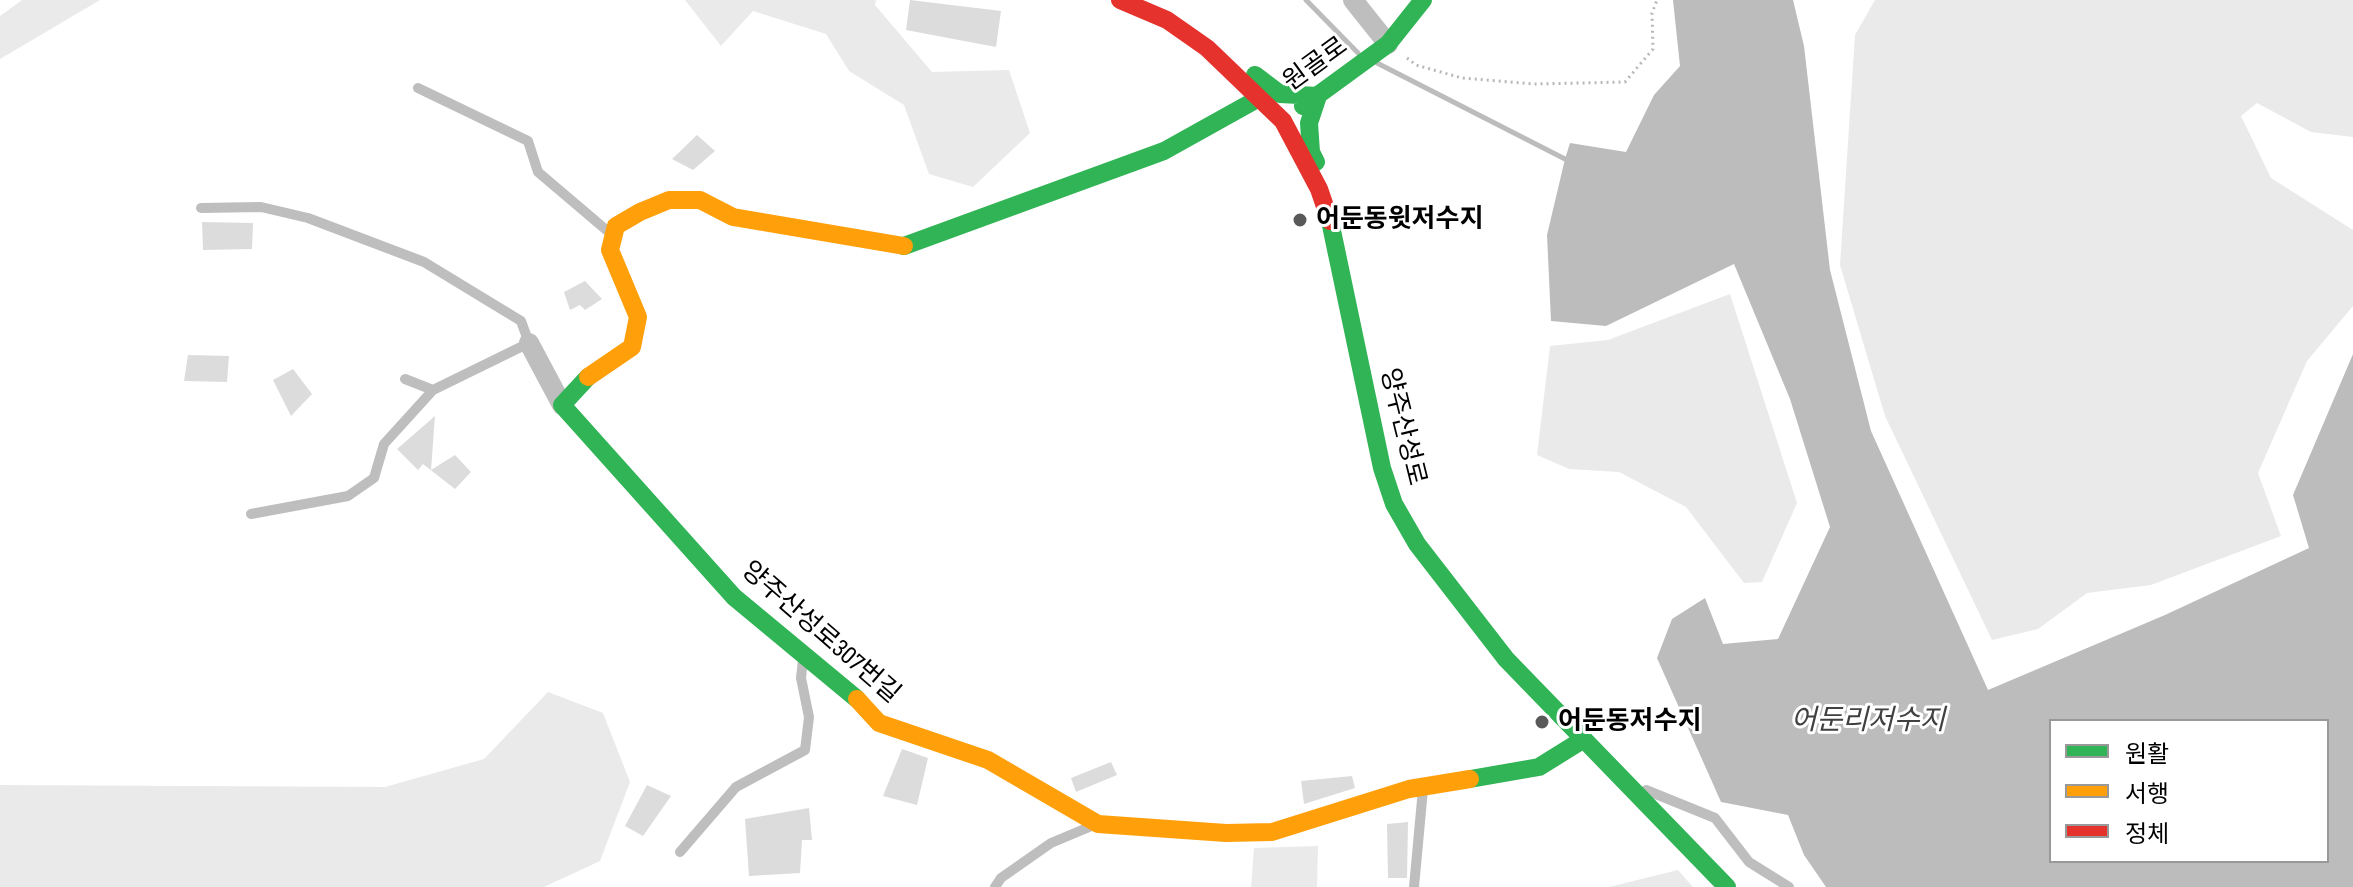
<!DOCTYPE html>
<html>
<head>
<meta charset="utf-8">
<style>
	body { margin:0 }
	#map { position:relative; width:2353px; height:887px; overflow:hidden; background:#fff; font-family:"Sofia Sans Condensed","Noto Sans KR",sans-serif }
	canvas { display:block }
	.legend { position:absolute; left:2049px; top:719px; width:280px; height:144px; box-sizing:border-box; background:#fff; border:2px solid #999; margin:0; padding:10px 14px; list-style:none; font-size:24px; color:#000 }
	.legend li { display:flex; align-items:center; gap:16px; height:40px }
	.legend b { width:40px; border:2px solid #999 }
</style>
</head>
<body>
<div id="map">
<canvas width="2353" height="887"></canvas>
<ul class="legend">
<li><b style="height:10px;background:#30b455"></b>원활</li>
<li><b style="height:10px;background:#ff9f0a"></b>서행</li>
<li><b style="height:10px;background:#e5322d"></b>정체</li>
</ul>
</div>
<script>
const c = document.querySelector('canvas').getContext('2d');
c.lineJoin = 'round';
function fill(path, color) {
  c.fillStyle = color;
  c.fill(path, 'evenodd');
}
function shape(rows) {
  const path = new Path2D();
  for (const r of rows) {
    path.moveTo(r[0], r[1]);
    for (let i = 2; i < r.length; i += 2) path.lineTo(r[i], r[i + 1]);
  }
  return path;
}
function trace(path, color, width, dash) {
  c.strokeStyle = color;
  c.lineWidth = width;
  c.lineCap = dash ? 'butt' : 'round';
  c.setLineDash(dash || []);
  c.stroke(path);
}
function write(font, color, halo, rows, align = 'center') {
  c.font = font + ' "Sofia Sans Condensed","Noto Sans KR",sans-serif';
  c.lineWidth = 6;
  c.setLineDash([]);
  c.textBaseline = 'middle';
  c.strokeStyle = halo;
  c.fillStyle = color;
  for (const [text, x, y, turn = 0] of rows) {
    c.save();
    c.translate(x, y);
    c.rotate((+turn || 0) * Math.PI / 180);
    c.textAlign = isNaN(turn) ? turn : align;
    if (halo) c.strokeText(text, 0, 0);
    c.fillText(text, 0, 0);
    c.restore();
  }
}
const green = shape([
	[22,0,100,0,0,59,0,16],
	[685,0,876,0,875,5,932,72,1009,70,1030,133,973,187,929,174,904,105,849,71,826,34,753,11,721,46],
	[1875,0,2353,0,2353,137,2311,132,2257,103,2241,116,2271,178,2353,230,2353,306,2307,361,2258,473,2281,536,2151,585,2087,593,2038,629,1992,640,1885,416,1840,265,1855,35],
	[1730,294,1797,503,1762,582,1744,583,1686,507,1619,472,1569,469,1537,455,1550,346,1608,340],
	[548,692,603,713,630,782,600,861,544,887,0,887,0,785,385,787,484,759],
	[1318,846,1317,887,1251,887,1254,848],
	[1678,870,1693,887,1609,887]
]);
const water = shape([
	[1673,0,1793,0,1804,46,1830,270,1871,431,1988,690,2165,615,2309,548,2293,495,2353,354,2353,887,1826,887,1804,855,1788,815,1721,802,1657,658,1672,619,1705,598,1723,644,1778,639,1830,527,1790,399,1734,264,1606,326,1551,321,1547,235,1565,159,1570,143,1626,152,1654,95,1680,66],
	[2051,721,2327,721,2327,861,2051,861]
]);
const stream = shape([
	[1306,0,1358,53],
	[1377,63,1565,159]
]);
const building = shape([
	[910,0,1001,11,996,47,906,30],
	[697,135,715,151,693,170,672,159],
	[202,222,253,223,252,249,203,250],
	[585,281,602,299,585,310,580,305,570,310,564,292],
	[188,355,229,356,227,382,184,381],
	[293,369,312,394,291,416,273,380],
	[435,416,431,470,455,455,471,472,455,489,423,464,418,470,397,449],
	[902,749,928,758,917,805,883,796],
	[1111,762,1117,775,1076,792,1071,778],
	[1352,776,1355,788,1304,804,1301,781],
	[647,785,671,796,643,836,625,826],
	[809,808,812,840,802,840,800,873,749,876,745,819],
	[1408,822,1407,878,1388,878,1387,824]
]);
const path = shape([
	[1407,58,1416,65,1462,78,1534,84,1625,82,1653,49,1652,13,1657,0]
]);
const lane = shape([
	[418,88,528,141,538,172,611,234],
	[201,208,261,207,308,218,424,262,521,321,529,343,433,390,384,444,374,478,348,496,251,514],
	[405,379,433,390],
	[1646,790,1715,818,1749,862,1789,887],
	[680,852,736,787,805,750,809,717,801,678,803,660],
	[995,887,1001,878,1051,843,1094,825],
	[1414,887,1423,789]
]);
const street = shape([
	[1353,0,1388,44],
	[529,343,562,405]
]);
const fast = shape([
	[1255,75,1280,94,1318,96,1309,123,1311,152,1316,162],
	[1303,106,1388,44,1423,0],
	[1330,221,1382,468,1394,504,1417,544,1506,659,1727,887],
	[904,246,1164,151,1261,97],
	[588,377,562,405,734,597,857,699],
	[1470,779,1539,767,1584,739]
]);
const slow = shape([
	[588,377,632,347,638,317,610,250,616,226,640,212,669,200,700,200,733,217,904,246],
	[857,699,879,723,988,760,1098,824,1226,833,1272,832,1409,789,1470,779]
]);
const jam = shape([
	[1120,0,1167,20,1207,48,1283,121,1319,189,1330,221]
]);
const markers = [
	[1300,220,8,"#595959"],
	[1542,722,8,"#595959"]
];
const streetNames = [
	["원골로",1316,65,-36],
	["양주산성로",1402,427,76],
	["양주산성로307번길",820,633,41]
];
const poiNames = [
	["어둔동윗저수지",1316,220],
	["어둔동저수지",1558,722]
];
const waterNames = [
	["어둔리저수지",1868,722]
];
fill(green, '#eaeaea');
fill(water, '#bcbcbc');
trace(stream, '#bcbcbc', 5);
fill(building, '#dcdcdc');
trace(path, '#b8b8b8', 3, [2, 4]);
trace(lane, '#bebebe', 10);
trace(street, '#bebebe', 20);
trace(fast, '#30b455', 18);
trace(slow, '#ff9f0a', 18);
trace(jam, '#e5322d', 18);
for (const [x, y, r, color] of markers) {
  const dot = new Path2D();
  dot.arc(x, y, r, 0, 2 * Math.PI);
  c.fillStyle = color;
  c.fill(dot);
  trace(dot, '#fff', 3);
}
write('26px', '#000', '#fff', streetNames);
write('bold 26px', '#000', '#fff', poiNames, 'left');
write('italic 28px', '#404040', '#fff', waterNames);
</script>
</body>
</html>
